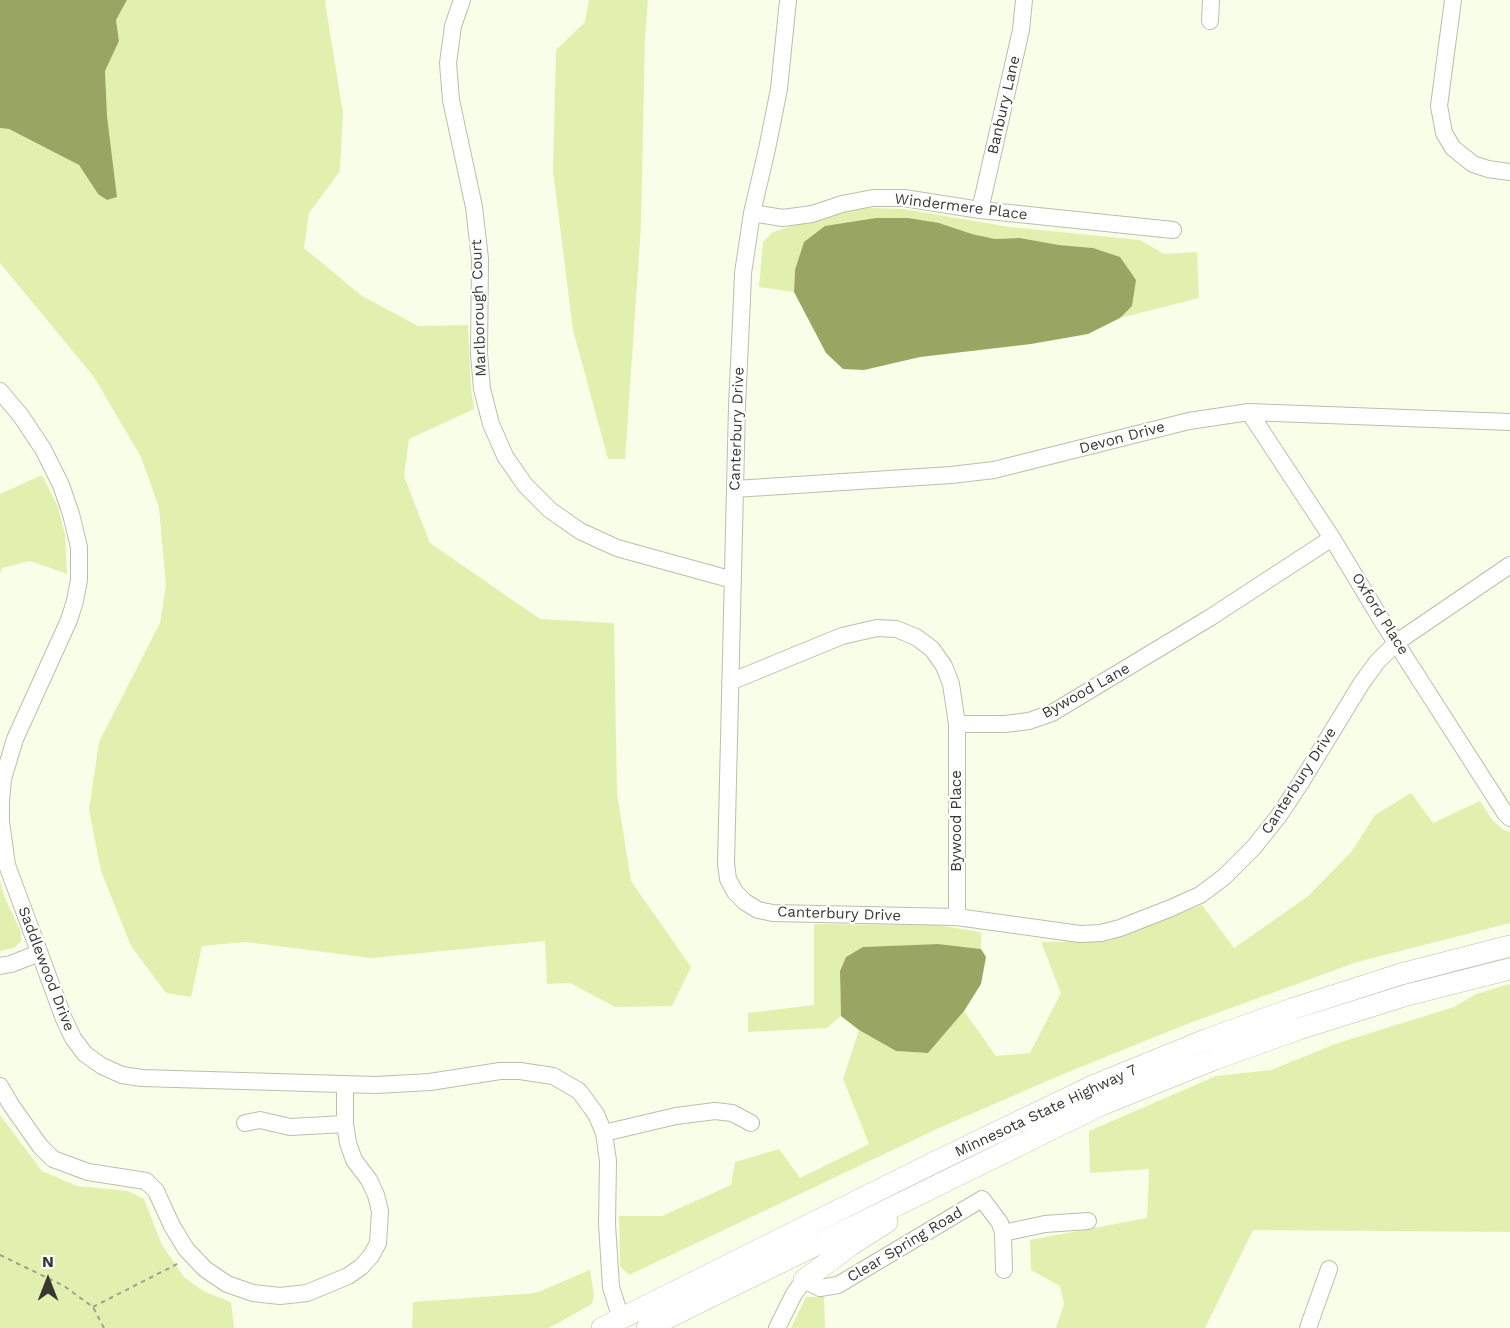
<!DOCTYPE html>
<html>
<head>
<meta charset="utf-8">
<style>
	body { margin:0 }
	#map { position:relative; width:1510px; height:1328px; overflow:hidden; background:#f9fee9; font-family:"Work Sans",sans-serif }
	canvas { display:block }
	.north { position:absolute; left:18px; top:1250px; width:60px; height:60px; -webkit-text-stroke:4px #fff; paint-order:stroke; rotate:0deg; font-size:16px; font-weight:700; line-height:24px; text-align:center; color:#373931 }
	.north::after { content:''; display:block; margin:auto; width:21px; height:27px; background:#373931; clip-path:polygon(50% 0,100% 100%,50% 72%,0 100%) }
</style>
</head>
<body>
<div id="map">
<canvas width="1510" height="1328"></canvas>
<div class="north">N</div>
</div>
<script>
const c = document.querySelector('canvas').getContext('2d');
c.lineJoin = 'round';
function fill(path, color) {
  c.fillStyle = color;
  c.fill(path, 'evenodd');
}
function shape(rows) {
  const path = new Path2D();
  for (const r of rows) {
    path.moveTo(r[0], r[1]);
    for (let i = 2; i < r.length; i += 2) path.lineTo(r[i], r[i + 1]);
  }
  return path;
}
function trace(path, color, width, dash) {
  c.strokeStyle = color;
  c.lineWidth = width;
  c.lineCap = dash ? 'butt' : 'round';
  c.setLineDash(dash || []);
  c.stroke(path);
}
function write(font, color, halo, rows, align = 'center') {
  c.font = font + ' "Work Sans",sans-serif';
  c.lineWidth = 4.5;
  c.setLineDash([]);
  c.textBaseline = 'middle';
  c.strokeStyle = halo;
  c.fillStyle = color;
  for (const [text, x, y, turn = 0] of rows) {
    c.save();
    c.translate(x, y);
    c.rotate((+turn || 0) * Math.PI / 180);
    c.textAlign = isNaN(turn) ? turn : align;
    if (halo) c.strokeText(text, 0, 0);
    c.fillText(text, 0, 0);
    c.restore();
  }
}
const green = shape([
	[127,0,326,0,325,2,343,113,340,171,309,213,304,248,362,296,418,326,468,325,471,388,474,409,409,439,404,476,430,543,540,619,614,623,617,793,631,881,691,967,672,1006,615,1007,570,983,547,984,545,941,371,958,246,942,202,946,191,997,166,993,131,946,101,871,89,810,99,742,160,623,166,585,159,508,141,457,94,377,0,263,0,128,9,129,79,165,98,194,117,197,107,116,105,71,119,41,116,20],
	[589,0,648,0,645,38,641,226,625,459,608,459,573,330,553,171,556,50,585,22],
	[868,208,903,209,1010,227,1140,240,1164,254,1197,252,1199,298,1120,318,1132,306,1093,248,1059,245,1020,238,995,239,972,234,939,223,795,270,794,292,759,287,763,242,773,232,820,217],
	[42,475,58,507,65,534,67,574,30,561,2,568,0,573,0,494],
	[1411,793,1433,823,1480,801,1493,821,1504,830,1510,832,1510,923,1357,962,1187,1024,1061,1075,939,1128,629,1275,620,1266,619,1216,662,1216,731,1185,735,1162,779,1149,800,1178,869,1144,843,1079,859,1030,896,1051,927,1053,964,1011,996,1056,1030,1053,1061,993,1041,942,1108,941,1202,905,1234,948,1307,897,1352,851,1375,815],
	[0,880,4,896,21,932,21,941,14,948,0,951],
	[814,924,937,925,981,932,981,949,938,944,864,947,846,957,840,971,841,1016,827,1028,748,1032,748,1013,814,1005],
	[1510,984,1510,1232,1253,1230,1205,1328,1056,1328,1064,1304,1060,1286,1031,1270,1030,1240,1147,1218,1149,1169,1090,1173,1089,1131,1216,1076,1271,1070,1338,1043,1454,1007,1476,994],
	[0,1115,42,1171,77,1186,128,1191,144,1199,162,1245,184,1277,203,1291,231,1302,234,1328,0,1328],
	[590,1270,594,1295,592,1304,549,1328,412,1328,413,1302,536,1293],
	[806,1297,824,1297,825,1328,791,1328]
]);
const water = shape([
	[0,0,127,0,116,20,119,41,105,71,107,116,117,197,107,200,98,194,79,165,9,129,0,128],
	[876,218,908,218,939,223,972,234,995,239,1020,238,1059,245,1093,248,1120,257,1136,280,1132,306,1120,318,1088,334,1031,344,920,357,864,370,843,369,826,353,794,292,795,270,804,242,825,226],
	[938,944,981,949,986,957,981,984,964,1011,928,1053,896,1051,859,1030,841,1016,840,971,846,957,863,947]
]);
const path = shape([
	[0,1255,64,1286,93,1307,104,1328],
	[93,1307,179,1263]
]);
const minor = shape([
	[462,0,453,26,448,63,451,100,474,207,480,259,479,354,482,389,491,424,505,456,525,485,550,510,580,531,617,548,733,580],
	[788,0,779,89,767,149,752,213,743,273,742,299,737,406,726,864,728,879,735,892,745,902,758,910,773,913,957,917,1080,934,1101,933,1120,928,1171,908,1200,895,1224,877,1254,847,1278,817,1300,784,1361,684,1377,662,1397,642,1510,565],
	[1453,0,1439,106,1444,133,1453,148,1473,164,1488,169,1510,172],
	[1210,21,1211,0],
	[980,210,1021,30,1024,0],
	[752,213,783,218,812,214,842,204,873,198,904,198,980,210,1173,230],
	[0,391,21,416,43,449,61,485,71,514,79,547,79,580,75,601,69,620,15,739,3,779,1,801,1,822,7,865,64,1019,73,1038,85,1054,102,1066,122,1075,142,1078,376,1085,430,1082,500,1071,520,1071,553,1076,579,1091,596,1114,604,1133,608,1161,607,1224,611,1287,621,1319],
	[1249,412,1332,538,1384,624,1505,813,1510,818],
	[735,489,951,475,994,470,1189,421,1249,412,1510,422],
	[730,682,842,636,877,628,896,629,916,637,932,649,944,666,951,684,957,724,957,917],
	[957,724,1005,724,1029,721,1052,713,1211,617,1332,538],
	[0,966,11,964,39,953],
	[0,1086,11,1105,40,1146,53,1159,88,1172,146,1181,156,1191,172,1226,186,1249,205,1269,227,1284,253,1293,280,1296,307,1293,348,1276,361,1267,371,1256,378,1243,380,1211,376,1195,369,1180,354,1160,348,1143,345,1124,345,1084],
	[245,1123,260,1120,290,1127,345,1124],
	[604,1133,676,1116,715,1111,732,1113,751,1123],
	[1003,1233,1045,1224,1088,1221],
	[777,1328,794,1294,804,1280,820,1288,838,1285,982,1199,1000,1223,1003,1233,1004,1270],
	[1308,1328,1329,1269]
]);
const major = shape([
	[804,1280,851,1245,887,1222],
	[602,1328,937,1161,1095,1085,1208,1039,1292,1009,1401,974,1510,946],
	[647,1328,1101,1105,1215,1059,1299,1029,1407,995,1510,969]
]);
const streetNames = [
	["Banbury Lane",1004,105,-77],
	["Windermere Place",961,207,7],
	["Marlborough Court",479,308,-92],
	["Canterbury Drive",737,429,-88],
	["Devon Drive",1122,438,-15],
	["Oxford Place",1380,614,58],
	["Bywood Lane",1086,691,-29],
	["Canterbury Drive",1299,781,-57],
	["Bywood Place",957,821,-90],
	["Canterbury Drive",839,914,2],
	["Saddlewood Drive",46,969,69],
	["Minnesota State Highway 7",1046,1111,-25],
	["Clear Spring Road",905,1245,-31]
];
fill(green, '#e2f0af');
fill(water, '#99a663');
trace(minor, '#babfab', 18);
trace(major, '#babfab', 22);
trace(path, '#9da192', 2, [4.5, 4.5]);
trace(minor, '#fff', 16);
trace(major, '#fff', 21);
write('15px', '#373931', '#fff', streetNames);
</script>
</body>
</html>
